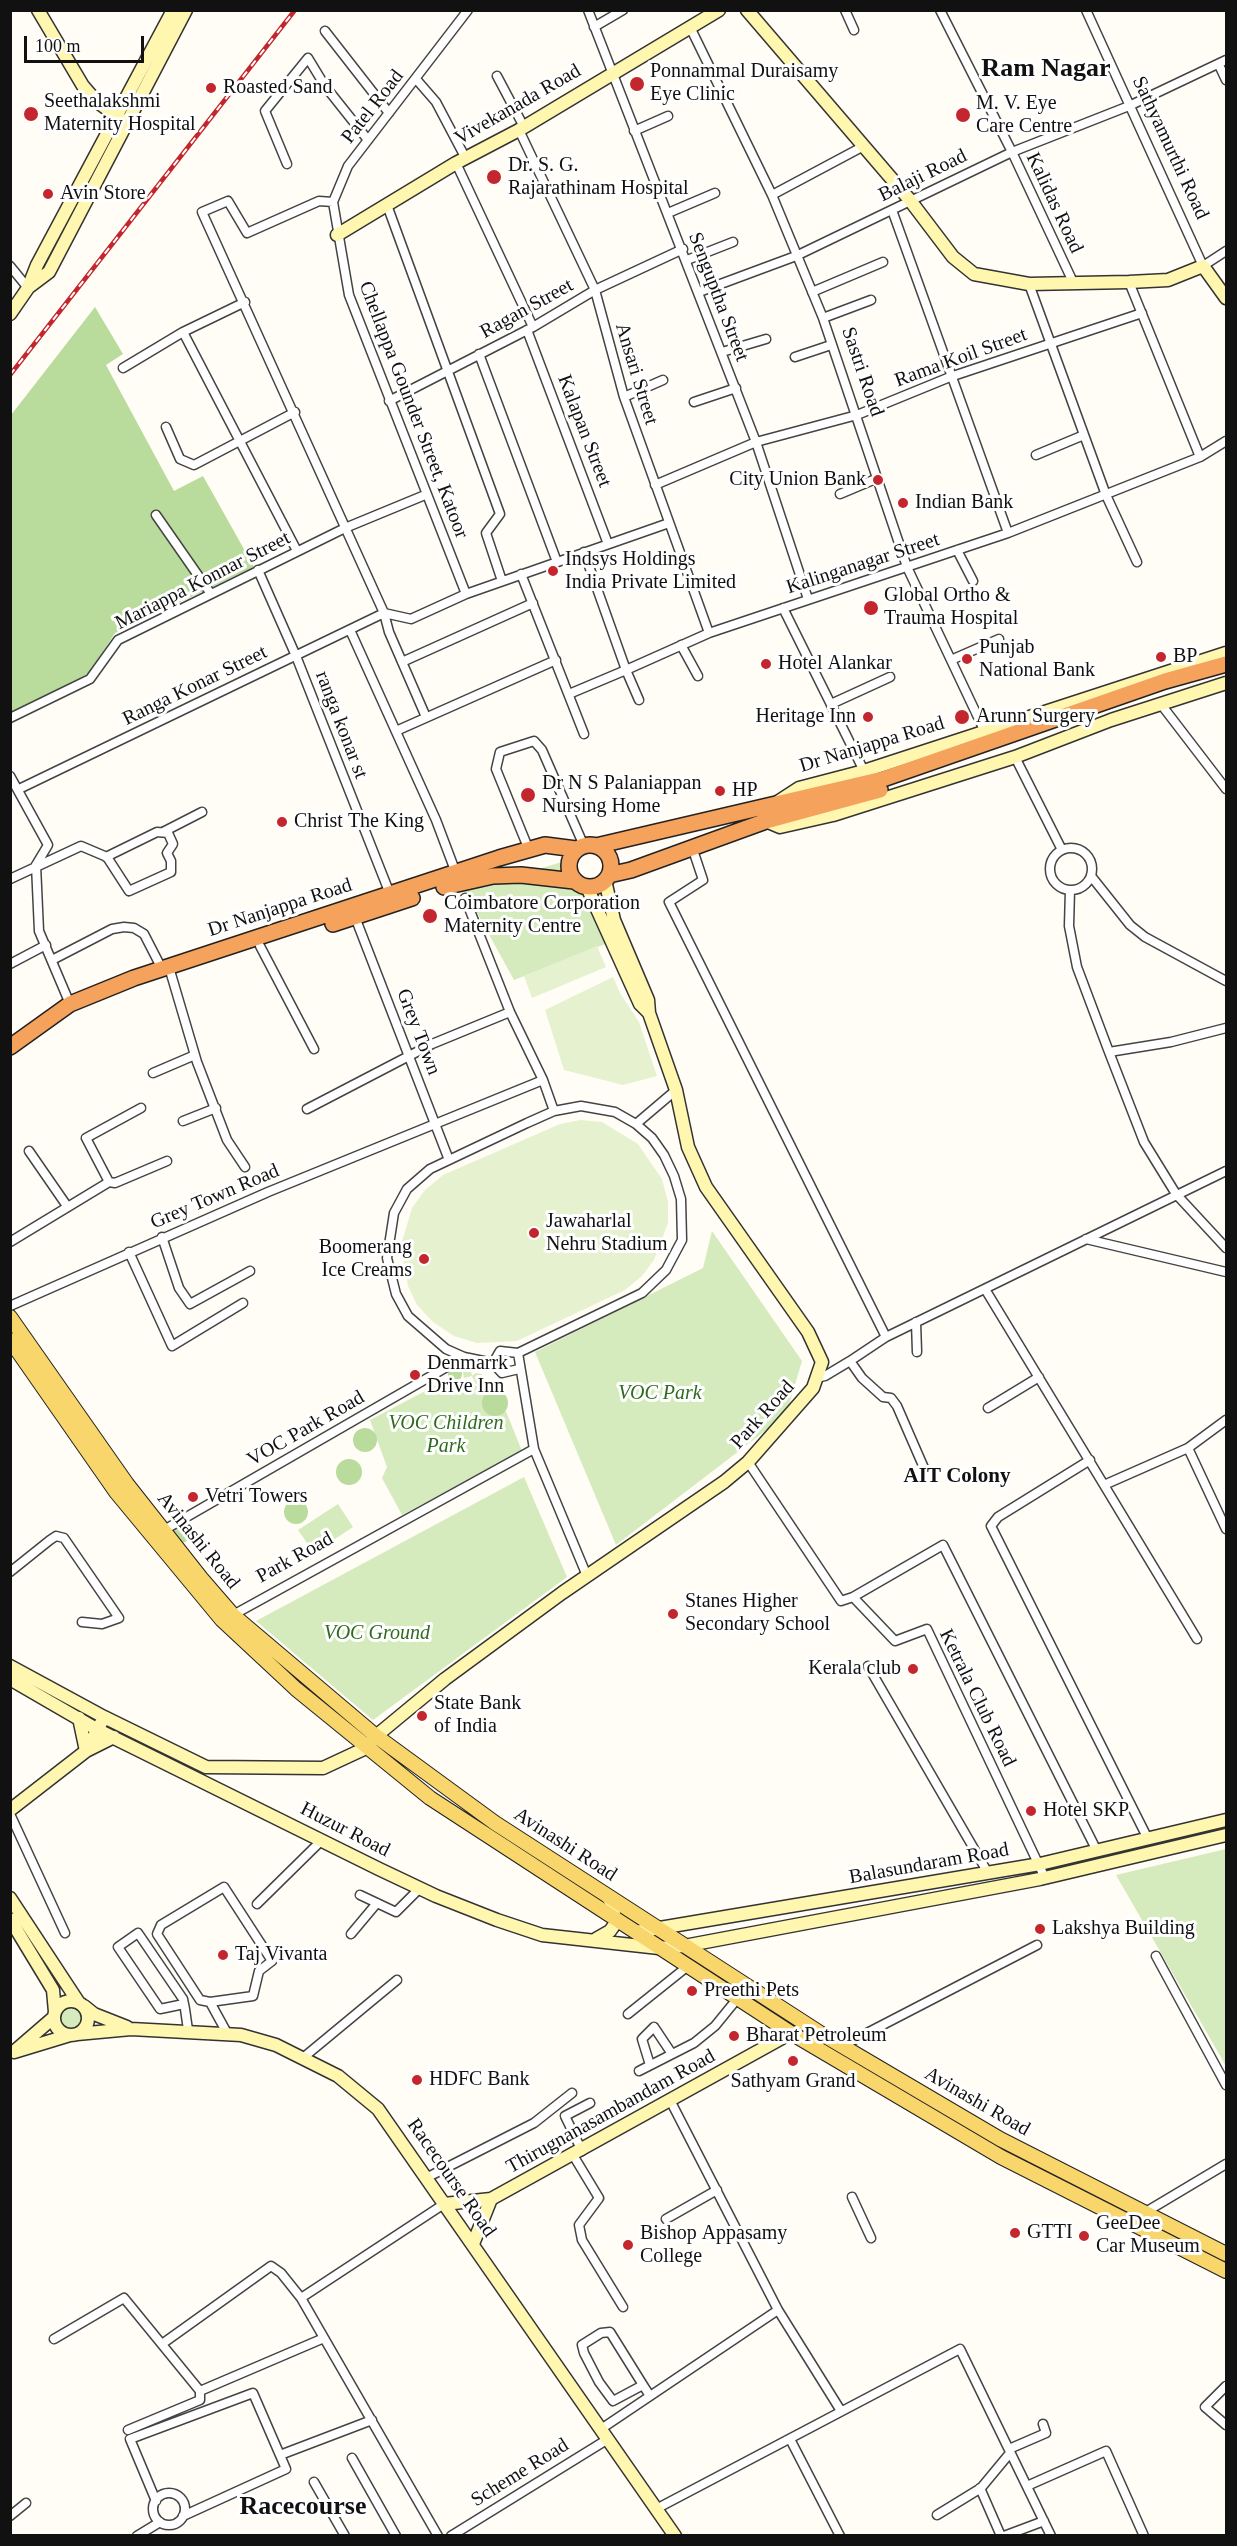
<!DOCTYPE html>
<html>
<head>
<meta charset="utf-8">
<style>
	body { margin:0 }
	#map { position:relative; width:1237px; height:2546px; overflow:hidden; background:#fffdf5; font-family:"Times New Roman",serif }
	canvas { display:block }
	.frame { position:absolute; inset:0; border:12px solid #111; pointer-events:none }
	.scale { position:absolute; left:24px; top:36px; width:120px; height:27px; box-sizing:border-box; border:3px solid #111; border-top:0; padding-left:8px; font-size:18px; line-height:21px; white-space:nowrap; color:#111; -webkit-text-stroke:4px #fff; paint-order:stroke }
</style>
</head>
<body>
<div id="map">
<canvas width="1237" height="2546"></canvas>
<div class="frame"></div>
<div class="scale">100 m</div>
</div>
<script>
const c = document.querySelector('canvas').getContext('2d');
c.lineJoin = 'round';
function fill(path, color) {
  c.fillStyle = color;
  c.fill(path, 'evenodd');
}
function shape(rows) {
  const path = new Path2D();
  for (const r of rows) {
    if (r.length === 3) {
      path.moveTo(r[0] + r[2], r[1]);
      path.arc(r[0], r[1], r[2], 0, 2 * Math.PI);
      continue;
    }
    path.moveTo(r[0], r[1]);
    for (let i = 2; i < r.length; i += 2) path.lineTo(r[i], r[i + 1]);
  }
  return path;
}
function trace(path, color, width, dash) {
  c.strokeStyle = color;
  c.lineWidth = width;
  c.lineCap = dash ? 'butt' : 'round';
  c.setLineDash(dash || []);
  c.stroke(path);
}
function write(font, color, halo, rows, align = 'center') {
  c.font = font + ' "Times New Roman",serif';
  c.lineWidth = 6;
  c.setLineDash([]);
  c.textBaseline = 'middle';
  c.strokeStyle = halo;
  c.fillStyle = color;
  for (const [text, x, y, turn = 0] of rows) {
    c.save();
    c.translate(x, y);
    c.rotate((+turn || 0) * Math.PI / 180);
    c.textAlign = isNaN(turn) ? turn : align;
    if (halo) c.strokeText(text, 0, 0);
    c.fillText(text, 0, 0);
    c.restore();
  }
}
const green = shape([
	[565,861,576,874,608,943,514,980,465,891],
	[712,1231,802,1361,786,1415,616,1545,535,1352,703,1268],
	[467,1370,471,1371,472,1376,476,1373,482,1374,482,1382,476,1384,472,1376,464,1378,463,1372],
	[454,1376,484,1390,485,1383,492,1384,490,1391,486,1392,505,1409,522,1451,402,1515,382,1478,387,1467,370,1420],
	[524,1477,567,1577,373,1720,256,1621],
	[338,1504,353,1527,314,1553,298,1530],
	[1226,1849,1226,2066,1116,1875],
	[71,2018,14]
]);
const forest = shape([
	[95,307,123,354,106,365,174,491,203,476,254,567,115,633,89,673,11,714,11,415],
	[455,1374,7],
	[495,1403,13],
	[365,1440,12],
	[349,1472,13],
	[296,1512,12],
	[181,1534,9]
]);
const pitch = shape([
	[597,946,606,967,532,998,524,976],
	[613,977,620,993,639,1022,657,1076,623,1085,564,1070,545,1010],
	[581,1120,602,1122,638,1144,662,1179,668,1202,668,1223,654,1260,642,1276,625,1290,517,1341,477,1343,454,1336,433,1322,417,1305,408,1286,401,1245,412,1208,425,1190,443,1175,560,1124]
]);
const street = shape([
	[588,10,756,442,808,599],
	[845,10,854,30],
	[940,10,1012,152,1073,282],
	[1086,10,1203,266,1226,251],
	[594,27,623,10],
	[691,29,772,195,823,318,907,567,985,732],
	[325,31,389,113],
	[1219,65,1226,80],
	[497,76,524,127],
	[416,79,436,102,465,157],
	[519,130,595,290,624,397,709,633],
	[634,131,668,116],
	[456,163,533,327],
	[287,164,265,111,308,58,325,86,368,140],
	[772,195,862,147],
	[333,202,319,201,247,233,228,201,202,212,384,613,389,632,426,717],
	[387,205,500,514,486,533,502,581],
	[892,210,1008,533],
	[668,213,715,193],
	[687,260,733,242],
	[10,266,28,288],
	[1129,282,1200,457],
	[1029,284,1106,495,1137,562],
	[699,292,796,256,1012,152,1129,106,1226,60],
	[812,292,883,262],
	[823,318,871,300],
	[527,330,608,544],
	[183,332,297,551],
	[722,352,766,339],
	[479,354,557,562],
	[795,357,831,345],
	[123,368,183,332,245,302],
	[624,397,663,380],
	[389,401,533,327,595,290,683,249],
	[694,402,736,388],
	[166,427,180,459,194,465,295,412],
	[1036,455,1084,435],
	[655,485,756,442,857,415,950,377,1142,313],
	[840,494,878,478],
	[156,515,211,594],
	[957,550,973,581],
	[584,552,626,670,709,633,1008,533,1200,457,1226,441],
	[258,570,296,656,390,894],
	[521,574,584,734],
	[466,594,349,295,333,202,348,166,468,10],
	[783,608,864,771],
	[384,613,411,619,466,594,669,523],
	[350,630,436,820,456,873],
	[681,645,698,676],
	[951,660,999,639],
	[402,662,533,603],
	[569,694,626,670,639,700],
	[1160,703,1226,789],
	[831,704,890,677],
	[10,718,90,679,118,640,345,528,425,495],
	[396,731,556,660],
	[1015,757,1062,850],
	[10,776,48,845,36,865],
	[19,789,384,613],
	[163,832,202,812],
	[692,847,703,880,669,902,886,1337,850,1361],
	[1071,869,21],
	[529,850,496,769,500,752,534,741,542,750,584,846],
	[36,865,39,931,70,1004],
	[1091,876,1130,925,1145,937,1226,981],
	[10,879,81,846,107,857,129,891,171,872,171,861,167,853,173,844,168,833,157,832,106,857],
	[1070,890,1069,926,1077,967,1109,1052,1171,1042,1226,1028],
	[465,898,510,1012,543,1080,554,1111],
	[355,917,449,1160],
	[260,946,314,1049],
	[52,960,112,929,124,927,134,928,144,934,162,969],
	[10,964,46,945],
	[171,974,197,1062,227,1140,245,1167],
	[1109,1052,1144,1142,1176,1194,1226,1248],
	[153,1073,195,1055],
	[307,1109,432,1044,510,1012],
	[183,1121,216,1108],
	[636,1124,676,1090],
	[29,1151,67,1206],
	[109,1182,115,1183,167,1161],
	[162,1237,179,1288,190,1304,250,1271],
	[1086,1239,1226,1272],
	[10,1242,109,1182,86,1138,141,1108],
	[129,1252,172,1346,243,1303],
	[985,1289,1104,1485,1188,1448,1226,1420],
	[10,1306,268,1192,543,1080],
	[916,1322,917,1352],
	[886,1337,1226,1171],
	[518,1353,534,1449,587,1576],
	[493,1363,464,1357,446,1349,408,1316,396,1294,387,1258,394,1213,407,1189,430,1169,527,1123,554,1111,581,1106,615,1112,636,1124,652,1138,664,1155,674,1176,681,1199,682,1240,666,1270,642,1293,518,1353],
	[493,1363,500,1351,518,1353],
	[493,1363,502,1373,519,1369],
	[816,1378,825,1376,850,1361,862,1378,883,1397,891,1398,897,1406,924,1468],
	[988,1408,1039,1377],
	[1188,1448,1226,1529],
	[1090,1460,998,1517,991,1526,1148,1839],
	[748,1462,841,1601,853,1597,943,1545,1097,1851],
	[1104,1485,1197,1639],
	[164,1530,464,1357],
	[10,1572,50,1540,56,1536,64,1538,119,1618,102,1624,82,1622],
	[853,1597,895,1641,927,1629,1045,1878],
	[233,1615,534,1449],
	[868,1666,988,1873],
	[10,1814,65,1933],
	[360,1895,396,1912,420,1888],
	[257,1904,322,1840],
	[351,1934,377,1903],
	[1156,1956,1226,2085],
	[210,2002,253,1996,259,1971,272,1961,224,1887,161,1925,157,1934,200,2000,210,2002,227,2033],
	[184,2004,160,2009,118,1947,138,1933,183,1999,185,2009,188,2030],
	[628,2014,688,1966],
	[842,2046,1037,1945],
	[304,2057,397,1980],
	[650,2065,642,2039,654,2027,672,2054],
	[639,2071,694,2043,715,2026,737,1999],
	[671,2102,778,2310,841,2411],
	[582,2151,565,2116,590,2103],
	[573,2155,599,2198,579,2225,582,2240,623,2307],
	[426,2178,534,2123,572,2093],
	[852,2197,871,2238],
	[1144,2213,1226,2164],
	[666,2219,717,2190],
	[54,2339,124,2298,200,2391,200,2400,128,2430],
	[162,2344,271,2266,281,2273,301,2298],
	[643,2385,613,2401,599,2382,584,2353,582,2345,601,2333,610,2332,643,2385,650,2396],
	[1226,2386,1205,2407,1226,2425],
	[200,2391,324,2338],
	[601,2429,778,2310],
	[790,2439,840,2536],
	[1009,2449,1046,2433,1043,2424],
	[280,2455,372,2420],
	[352,2458,396,2536],
	[314,2482,345,2536],
	[1027,2486,1106,2451,1144,2536],
	[980,2488,1001,2536],
	[169,2509,16],
	[156,2501,130,2439,253,2393,286,2469,183,2516],
	[656,2509,960,2349,1051,2536],
	[937,2515,981,2488,1010,2453],
	[10,2516,26,2503],
	[137,2536,160,2522],
	[438,2536,301,2298,444,2204],
	[451,2536,608,2439],
	[1004,2536,1044,2521]
]);
const secondary = shape([
	[38,10,83,86,96,101,122,120],
	[747,10,909,199,953,257,974,274,1029,284,1129,282,1168,280,1203,266,1226,298],
	[337,235,456,163,519,130,719,10],
	[29,287,49,272,186,10],
	[10,314,28,288,37,265,173,10],
	[779,801,799,788,864,771,1226,653],
	[766,821,780,827,833,815,1015,757,1111,720,1226,683],
	[587,887,640,1004,649,1013],
	[10,1666,104,1717,206,1767,323,1768,366,1748,376,1736,445,1679,562,1593,724,1482,748,1462,813,1388,822,1362,808,1332,706,1187,688,1147,676,1090,649,1013,648,1000,614,920,605,880],
	[10,1679,98,1730,379,1869,436,1896,497,1920,542,1935,659,1948,684,1946,1040,1879,1226,1835],
	[79,1718,86,1751,114,1737],
	[10,1810,86,1751,101,1723],
	[10,1898,79,2003],
	[10,1919,53,1990,55,2012],
	[636,1932,1040,1864,1226,1820],
	[596,1939,610,1931,615,1924,613,1905,607,1896],
	[71,2018,17],
	[84,2006,94,2014,127,2027],
	[77,2034,131,2029,241,2035,276,2045,338,2076,378,2109,675,2536],
	[16,2050,53,2018],
	[14,2052,70,2035],
	[444,2204,491,2199],
	[473,2244,491,2199,791,2033]
]);
const primary = shape([
	[10,1317,127,1484,201,1578,233,1615,376,1736,495,1823,820,2033,1000,2139,1226,2254],
	[10,1340,116,1492,222,1620,296,1689,430,1798,791,2033,1001,2157,1226,2271]
]);
const highway = shape([
	[590,866,21],
	[596,846,883,779,1165,681,1226,664],
	[609,875,631,870,766,821,880,790],
	[444,887,493,876,521,875,574,881],
	[333,924,412,898],
	[10,1047,70,1004,134,978,499,858,545,845,576,849]
]);
const rail = shape([
	[10,375,295,10]
]);
const markers = [
	[637,84,8,"#c4262e"],
	[211,88,6,"#c4262e"],
	[31,114,8,"#c4262e"],
	[963,115,8,"#c4262e"],
	[494,177,8,"#c4262e"],
	[48,194,6,"#c4262e"],
	[878,480,6,"#c4262e"],
	[903,503,6,"#c4262e"],
	[553,571,6,"#c4262e"],
	[871,608,8,"#c4262e"],
	[1161,657,6,"#c4262e"],
	[967,659,6,"#c4262e"],
	[766,664,6,"#c4262e"],
	[868,717,6,"#c4262e"],
	[962,717,8,"#c4262e"],
	[720,791,6,"#c4262e"],
	[528,795,8,"#c4262e"],
	[282,822,6,"#c4262e"],
	[430,916,8,"#c4262e"],
	[534,1233,6,"#c4262e"],
	[424,1259,6,"#c4262e"],
	[415,1375,6,"#c4262e"],
	[193,1497,6,"#c4262e"],
	[673,1614,6,"#c4262e"],
	[913,1669,6,"#c4262e"],
	[422,1716,6,"#c4262e"],
	[1031,1811,6,"#c4262e"],
	[1040,1929,6,"#c4262e"],
	[223,1955,6,"#c4262e"],
	[692,1991,6,"#c4262e"],
	[734,2036,6,"#c4262e"],
	[793,2061,6,"#c4262e"],
	[417,2080,6,"#c4262e"],
	[1015,2233,6,"#c4262e"],
	[1084,2236,6,"#c4262e"],
	[628,2245,6,"#c4262e"]
];
const poiNames = [
	["Ponnammal Duraisamy",650,72],
	["Eye Clinic",650,95],
	["Roasted Sand",223,88],
	["Seethalakshmi",44,102],
	["Maternity Hospital",44,125],
	["M. V. Eye",976,104],
	["Care Centre",976,127],
	["Dr. S. G.",508,166],
	["Rajarathinam Hospital",508,189],
	["Avin Store",60,194],
	["City Union Bank",866,480,"right"],
	["Indian Bank",915,503],
	["Indsys Holdings",565,560],
	["India Private Limited",565,583],
	["Global Ortho &",884,596],
	["Trauma Hospital",884,619],
	["Punjab",979,648],
	["National Bank",979,671],
	["BP",1173,657],
	["Hotel Alankar",778,664],
	["Heritage Inn",856,717,"right"],
	["Arunn Surgery",976,717],
	["Dr N S Palaniappan",542,784],
	["Nursing Home",542,807],
	["HP",732,791],
	["Christ The King",294,822],
	["Coimbatore Corporation",444,904],
	["Maternity Centre",444,927],
	["Jawaharlal",546,1222],
	["Nehru Stadium",546,1245],
	["Boomerang",412,1248,"right"],
	["Ice Creams",412,1271,"right"],
	["Denmarrk",427,1364],
	["Drive Inn",427,1387],
	["Vetri Towers",205,1497],
	["Stanes Higher",685,1602],
	["Secondary School",685,1625],
	["Kerala club",901,1669,"right"],
	["State Bank",434,1704],
	["of India",434,1727],
	["Hotel SKP",1043,1811],
	["Lakshya Building",1052,1929],
	["Taj Vivanta",235,1955],
	["Preethi Pets",704,1991],
	["Bharat Petroleum",746,2036],
	["HDFC Bank",429,2080],
	["Sathyam Grand",793,2082,"center"],
	["GeeDee",1096,2224],
	["Car Museum",1096,2247],
	["GTTI",1027,2233],
	["Bishop Appasamy",640,2234],
	["College",640,2257]
];
const streetNames = [
	["Vivekanada Road",518,105,-30],
	["Patel Road",373,107,-52],
	["Sathyamurthi Road",1170,148,65],
	["Balaji Road",923,176,-26],
	["Kalidas Road",1054,203,65],
	["Senguptha Street",718,297,69],
	["Ragan Street",527,309,-29],
	["Rama Koil Street",961,358,-20],
	["Sastri Road",862,372,71],
	["Ansari Street",636,374,73],
	["Chellappa Gounder Street, Katoor",413,410,69],
	["Kalapan Street",584,431,69],
	["Kalinganagar Street",863,564,-18],
	["Mariappa Konnar Street",203,581,-27],
	["Ranga Konar Street",195,686,-26],
	["ranga konar st",341,725,69],
	["Dr Nanjappa Road",872,745,-17],
	["Dr Nanjappa Road",280,908,-18],
	["Grey Town",418,1032,69],
	["Grey Town Road",215,1197,-23],
	["Park Road",763,1415,-48],
	["VOC Park Road",306,1429,-30],
	["Avinashi Road",198,1541,51],
	["Park Road",295,1558,-29],
	["Ketrala Club Road",977,1698,64],
	["Huzur Road",345,1830,27],
	["Avinashi Road",565,1845,33],
	["Balasundaram Road",929,1864,-10],
	["Avinashi Road",977,2102,30],
	["Thirugnanasambandam Road",611,2112,-29],
	["Racecourse Road",451,2178,55],
	["Scheme Road",520,2473,-32]
];
const parkNames = [
	["VOC Park",660,1394],
	["VOC Children",446,1424],
	["Park",446,1447],
	["VOC Ground",377,1634]
];
const neighbourhoodNames = [
	["AIT Colony",957,1477]
];
const districtNames = [
	["Ram Nagar",1046,69],
	["Racecourse",303,2507]
];
fill(green, '#d5ebbd');
fill(forest, '#b9dc9c');
fill(pitch, '#e6f2cf');
trace(street, '#444', 11);
trace(secondary, '#333', 15);
trace(primary, '#222', 16);
trace(highway, '#222', 18);
trace(street, '#fff', 8);
trace(secondary, '#fff6b0', 12);
trace(primary, '#f9d66b', 14);
trace(highway, '#f5a25d', 15);
trace(rail, '#c4262e', 4.5);
trace(rail, '#fff', 2, [7]);
for (const [x, y, r, color] of markers) {
  const dot = new Path2D();
  dot.arc(x, y, r, 0, 2 * Math.PI);
  c.fillStyle = color;
  c.fill(dot);
  trace(dot, '#fff', 2);
}
write('20px', '#111', '#fff', poiNames, 'left');
write('20px', '#111', '#fff', streetNames);
write('italic 20px', '#2f6b1f', '#fff', parkNames);
write('bold 21px', '#111', '#fff', neighbourhoodNames);
write('bold 26px', '#111', '#fff', districtNames);
</script>
</body>
</html>
